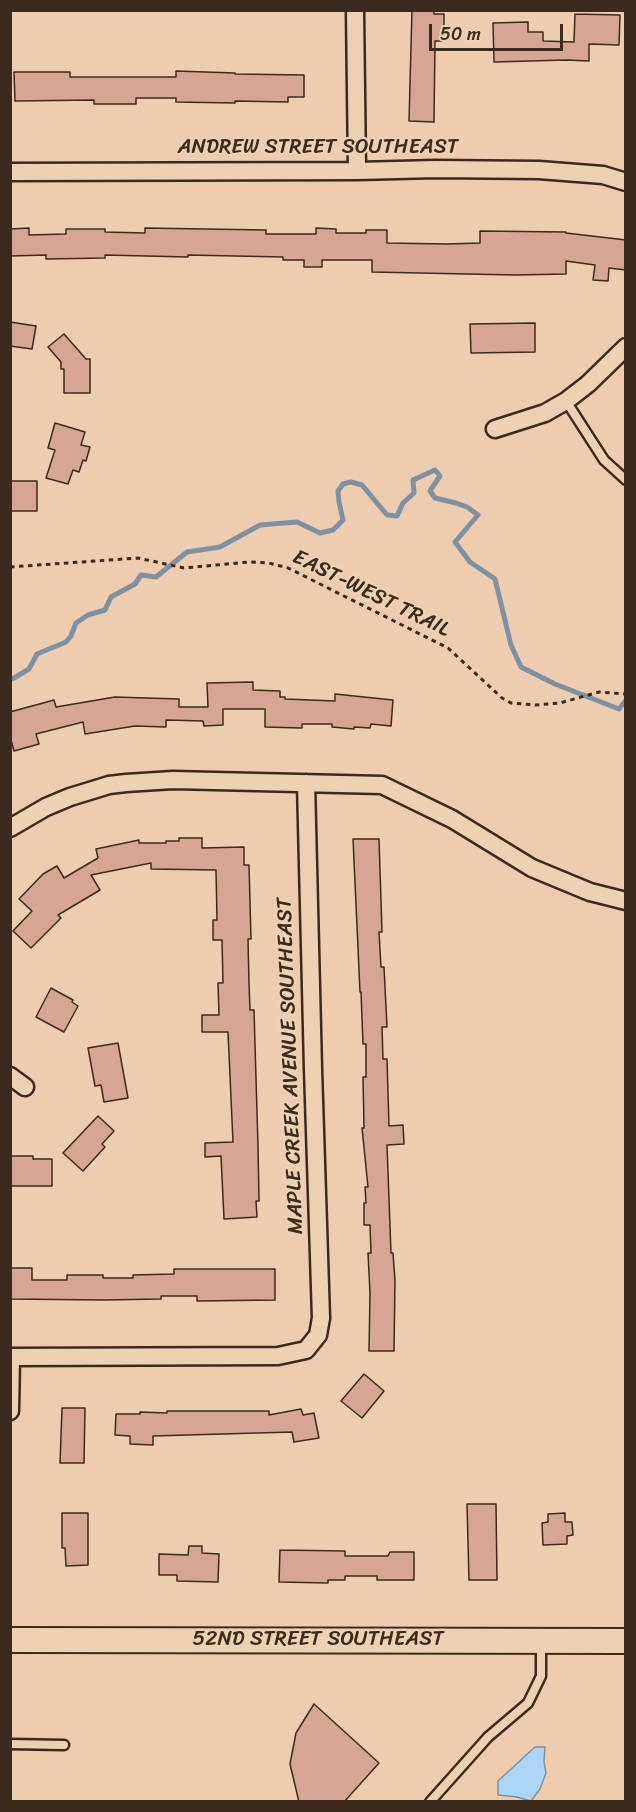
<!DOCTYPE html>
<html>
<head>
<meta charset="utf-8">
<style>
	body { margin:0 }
	#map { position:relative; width:636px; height:1812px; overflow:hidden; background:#eeccb0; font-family:Sriracha,sans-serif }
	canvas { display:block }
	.frame { position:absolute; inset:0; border:12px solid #3b2a1e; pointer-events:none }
	.scale { position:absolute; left:429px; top:24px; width:134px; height:27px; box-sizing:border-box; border:3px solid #3b2a1e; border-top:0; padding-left:8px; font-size:18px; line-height:21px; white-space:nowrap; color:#3b2a1e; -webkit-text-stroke:4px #ecd2b3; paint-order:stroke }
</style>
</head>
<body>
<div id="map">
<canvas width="636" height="1812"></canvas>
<div class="frame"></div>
<div class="scale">50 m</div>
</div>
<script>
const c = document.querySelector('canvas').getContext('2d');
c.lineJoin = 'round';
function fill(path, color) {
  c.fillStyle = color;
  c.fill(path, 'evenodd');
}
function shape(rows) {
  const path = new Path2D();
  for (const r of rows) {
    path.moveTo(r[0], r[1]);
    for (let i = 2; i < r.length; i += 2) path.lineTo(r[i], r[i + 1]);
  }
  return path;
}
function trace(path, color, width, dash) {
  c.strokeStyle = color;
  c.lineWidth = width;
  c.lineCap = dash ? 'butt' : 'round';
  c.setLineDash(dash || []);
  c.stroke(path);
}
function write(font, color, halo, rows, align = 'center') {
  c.font = font + ' Sriracha,sans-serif';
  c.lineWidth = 4.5;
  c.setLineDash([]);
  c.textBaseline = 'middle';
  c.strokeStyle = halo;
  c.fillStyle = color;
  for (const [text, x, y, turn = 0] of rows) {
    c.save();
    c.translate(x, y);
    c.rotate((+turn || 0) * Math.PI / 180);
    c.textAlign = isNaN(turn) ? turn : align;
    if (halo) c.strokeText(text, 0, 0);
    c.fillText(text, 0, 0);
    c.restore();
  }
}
const water = shape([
	[535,1747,545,1747,544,1762,546,1773,540,1789,531,1801,517,1797,498,1795,498,1781,535,1747]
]);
const stream = shape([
	[10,679,14,678,29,669,37,654,66,642,71,636,76,623,88,615,105,610,111,597,135,584,141,575,156,577,187,552,220,547,260,525,297,522,320,533,333,530,343,520,339,502,338,491,343,484,351,482,362,485,387,515,397,516,403,503,414,493,413,480,435,470,440,476,430,491,435,498,456,503,467,507,478,515,455,542,470,562,495,579,511,645,521,667,555,684,619,709,626,700]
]);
const building = shape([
	[412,10,434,10,434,14,444,14,444,41,435,41,434,122,409,121,412,10],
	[575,14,620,15,619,45,589,44,589,61,566,60,494,62,493,23,528,22,528,32,543,32,543,41,574,42,575,14],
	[176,71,235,73,235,74,304,75,304,97,288,97,288,102,235,101,235,103,176,102,176,98,136,98,136,104,94,104,94,100,15,101,14,72,70,72,70,77,176,77,176,71],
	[29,228,29,235,66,234,66,229,105,229,105,232,145,233,145,228,266,230,266,234,316,234,316,228,336,229,336,233,366,233,366,230,387,230,387,243,447,244,480,243,480,231,566,232,566,233,626,240,626,270,609,268,608,281,593,280,595,265,566,261,566,274,515,275,372,272,372,260,322,260,322,267,304,267,304,260,283,260,283,257,188,255,188,257,105,255,105,258,46,259,46,255,10,256,10,229,29,228],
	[10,322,36,326,32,349,10,346,10,322],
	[535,323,535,352,471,353,470,324,535,323],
	[64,334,86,359,90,359,90,393,64,393,64,369,61,369,61,362,48,347,64,334],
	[55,423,85,432,81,445,90,447,86,461,83,460,79,472,73,470,68,484,46,478,55,450,48,448,55,423],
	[10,481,37,481,37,511,10,511,10,481],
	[253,682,253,690,280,691,280,697,285,697,285,699,335,701,335,694,393,700,391,726,371,724,370,728,354,727,354,729,332,727,332,724,302,724,302,728,265,727,265,709,223,709,223,725,204,726,203,721,166,720,166,727,135,726,85,734,83,722,36,734,39,744,14,751,10,736,10,712,54,700,56,707,115,697,179,699,179,707,208,707,207,683,253,682],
	[179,838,202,838,202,848,244,847,244,865,249,865,251,939,248,939,249,983,250,1010,254,1010,258,1146,259,1201,256,1201,257,1217,224,1219,221,1156,205,1157,205,1143,233,1142,228,1032,202,1032,202,1015,219,1015,218,983,223,983,222,940,213,940,213,920,217,920,216,870,151,869,151,863,91,875,100,890,58,915,61,918,31,948,13,931,32,911,19,899,43,874,57,866,64,878,98,858,96,849,139,840,139,843,166,843,166,841,179,841,179,838],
	[353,839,379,839,382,932,379,932,381,967,384,967,387,1027,382,1027,383,1059,387,1059,389,1126,403,1125,404,1144,387,1145,391,1253,393,1253,395,1281,394,1351,369,1351,370,1293,368,1253,371,1253,370,1225,364,1225,364,1203,366,1203,365,1187,368,1187,362,1128,364,1128,363,1077,366,1077,366,1044,363,1044,361,992,360,992,353,839],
	[51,988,73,1000,72,1002,78,1006,64,1032,36,1017,51,988],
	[118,1043,128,1098,104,1102,101,1085,95,1086,88,1048,118,1043],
	[98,1116,114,1131,102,1144,105,1147,83,1171,63,1153,98,1116],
	[10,1156,33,1156,33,1159,52,1159,52,1186,10,1186,10,1156],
	[10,1268,32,1268,32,1280,67,1280,67,1275,103,1275,103,1278,133,1278,133,1275,174,1274,174,1269,275,1269,275,1300,197,1301,197,1296,161,1296,161,1299,103,1300,10,1299,10,1268],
	[364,1374,384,1391,362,1418,341,1401,364,1374],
	[62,1408,85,1408,84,1463,60,1463,62,1408],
	[301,1409,303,1415,314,1413,319,1438,294,1442,292,1432,153,1436,153,1445,130,1444,130,1436,115,1435,116,1414,140,1414,140,1412,167,1413,167,1411,269,1411,269,1415,301,1409],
	[467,1504,496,1504,497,1580,469,1580,467,1504],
	[62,1513,88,1513,88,1565,66,1566,65,1548,62,1548,62,1513],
	[565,1513,565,1522,572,1522,573,1535,567,1536,567,1544,543,1545,542,1523,548,1522,548,1514,565,1513],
	[189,1546,202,1546,202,1553,219,1554,218,1582,177,1581,177,1575,159,1575,159,1554,188,1555,189,1546],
	[280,1550,345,1551,345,1556,388,1556,390,1552,414,1552,414,1580,377,1580,377,1576,345,1576,345,1580,328,1580,328,1583,279,1582,280,1550],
	[314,1704,379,1763,344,1802,299,1802,290,1764,296,1733,314,1704]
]);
const path = shape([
	[10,567,138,558,184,568,249,562,269,563,288,568,448,648,502,698,511,703,536,705,560,703,599,692,626,694]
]);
const service = shape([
	[566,401,604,460,626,480],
	[10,1744,64,1745],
	[430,1802,488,1737,528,1703,541,1676,541,1642]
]);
const minor = shape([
	[355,10,357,171],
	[10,172,357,171,436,169,539,170,603,175,626,182],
	[495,429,545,413,566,401,588,384,626,347],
	[10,828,46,807,70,797,109,785,126,783,173,780,382,785,452,819,532,868,590,892,626,901],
	[10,1076,25,1087],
	[10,1357,278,1356,306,1350,318,1335,321,1318,313,1069,306,783],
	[10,1411,11,1357]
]);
const secondary = shape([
	[10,1640,626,1641]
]);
const streetNames = [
	["ANDREW STREET SOUTHEAST",318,148],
	["EAST-WEST TRAIL",371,594,26],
	["MAPLE CREEK AVENUE SOUTHEAST",291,1066,-92],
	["52ND STREET SOUTHEAST",318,1640]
];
fill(water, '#add5f7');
trace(water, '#7f91a0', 1.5);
trace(stream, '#7f91a0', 5);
fill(building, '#d6a593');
trace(building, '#3b2a1e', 1.5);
trace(service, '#3b2a1e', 13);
trace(minor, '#3b2a1e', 21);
trace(secondary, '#3b2a1e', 28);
trace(path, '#3b2a1e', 3, [4.5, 4.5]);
trace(service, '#ecd2b3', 8);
trace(minor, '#ecd2b3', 16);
trace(secondary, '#ecd2b3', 24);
write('21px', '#3b2a1e', '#ecd2b3', streetNames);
</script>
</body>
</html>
